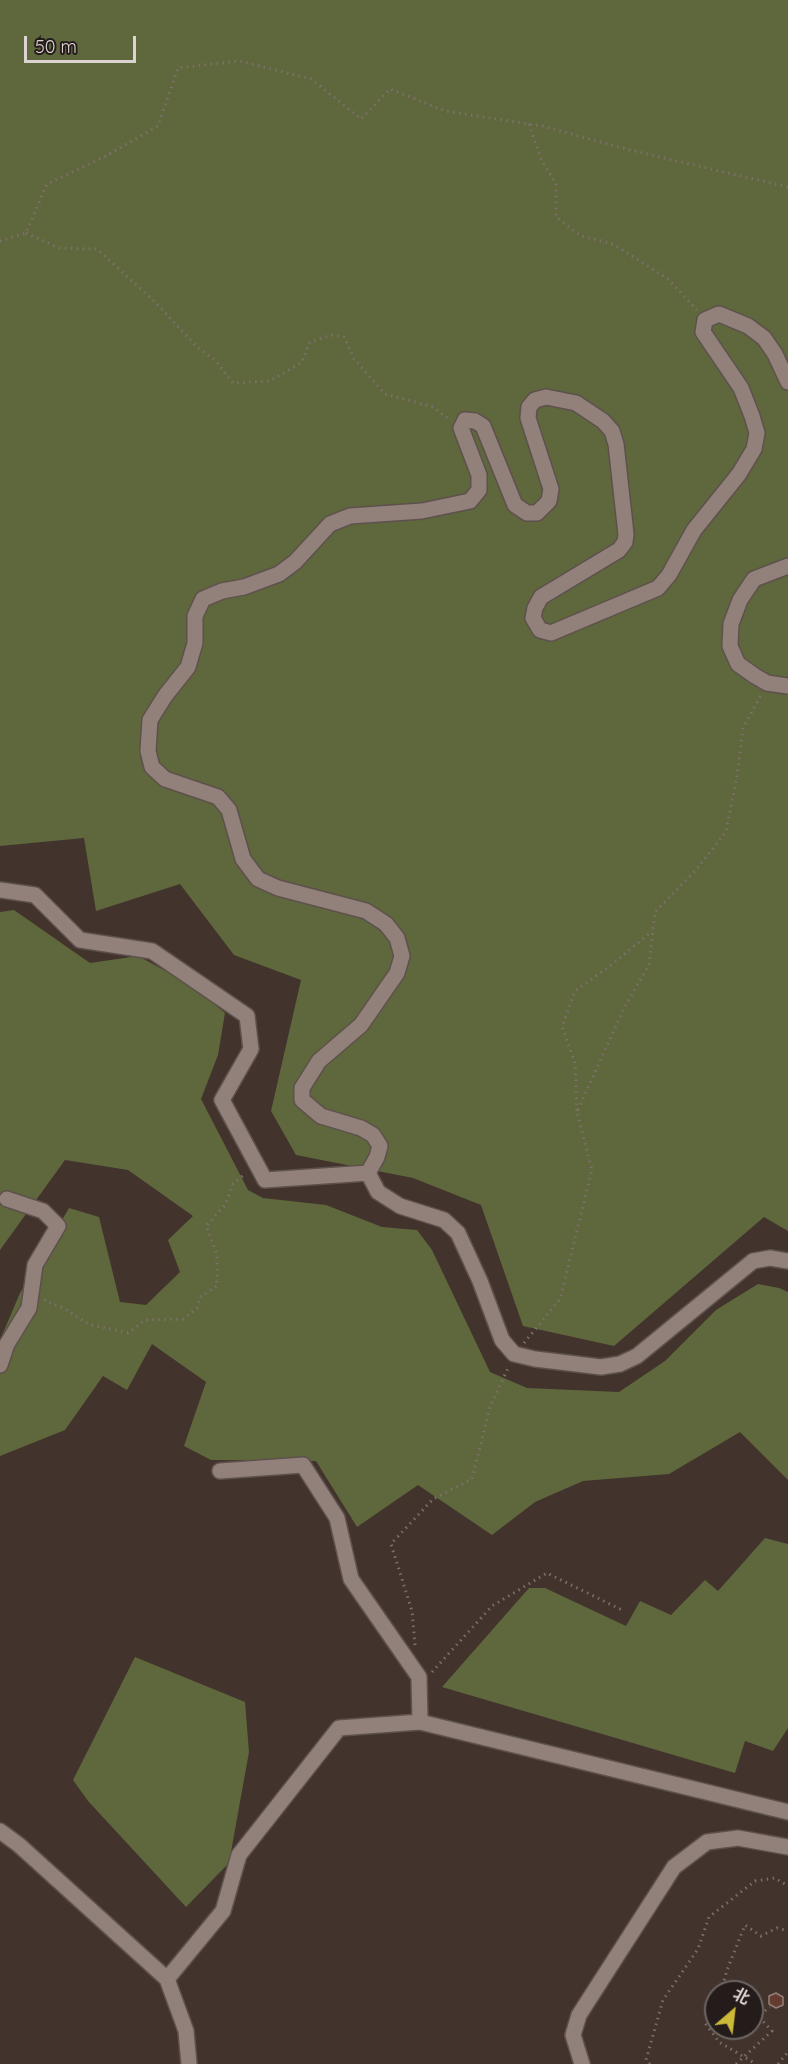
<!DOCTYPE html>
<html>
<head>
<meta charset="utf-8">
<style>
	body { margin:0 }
	#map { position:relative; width:788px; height:2064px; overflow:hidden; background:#42332d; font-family:Quicksand,"Noto Sans SC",sans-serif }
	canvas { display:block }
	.north { position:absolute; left:704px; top:1980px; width:60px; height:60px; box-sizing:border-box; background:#231c1a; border:2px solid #6d6562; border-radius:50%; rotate:28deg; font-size:16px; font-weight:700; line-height:24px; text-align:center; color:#dcd2cf }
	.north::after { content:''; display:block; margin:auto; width:21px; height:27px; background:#cdb938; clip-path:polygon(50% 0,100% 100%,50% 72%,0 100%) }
	.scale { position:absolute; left:24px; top:36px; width:112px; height:27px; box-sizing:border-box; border:3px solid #dcd2cf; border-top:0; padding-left:8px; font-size:18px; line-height:21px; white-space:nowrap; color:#dcd2cf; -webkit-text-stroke:4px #231c1a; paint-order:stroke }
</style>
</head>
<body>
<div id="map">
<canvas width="788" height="2064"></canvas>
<div class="north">北</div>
<div class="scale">50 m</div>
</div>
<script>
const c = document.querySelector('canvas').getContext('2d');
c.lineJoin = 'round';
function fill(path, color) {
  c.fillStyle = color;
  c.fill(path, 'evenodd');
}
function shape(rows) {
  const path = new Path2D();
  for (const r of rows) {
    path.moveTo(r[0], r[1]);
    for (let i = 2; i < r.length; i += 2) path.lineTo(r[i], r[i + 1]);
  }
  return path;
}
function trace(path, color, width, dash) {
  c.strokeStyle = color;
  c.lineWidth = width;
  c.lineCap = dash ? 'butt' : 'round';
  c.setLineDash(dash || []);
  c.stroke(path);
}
const forest = shape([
	[0,0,788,0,788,1231,764,1217,614,1346,523,1326,481,1205,413,1178,296,1155,271,1111,301,980,234,955,180,884,96,911,84,838,0,846],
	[14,910,90,963,138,956,190,984,225,1013,218,1055,201,1099,248,1190,263,1198,326,1205,382,1227,417,1230,432,1250,490,1372,527,1388,619,1392,665,1361,716,1310,758,1284,779,1288,788,1292,788,1480,740,1432,669,1474,583,1481,535,1502,492,1535,418,1485,357,1527,316,1461,211,1460,184,1446,206,1382,152,1344,127,1390,103,1376,65,1430,0,1456,0,1340,20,1293,69,1208,99,1217,120,1302,146,1305,180,1272,168,1240,193,1216,128,1170,65,1160,0,1250,0,912],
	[765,1538,788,1544,788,1728,773,1751,745,1741,735,1773,442,1687,529,1588,545,1588,626,1626,640,1601,671,1615,705,1580,718,1591],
	[135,1657,245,1702,249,1752,229,1863,186,1907,88,1801,73,1780]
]);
const building = shape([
	[776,1993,783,1997,783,2005,776,2008,769,2004,769,1996,776,1993]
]);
const path = shape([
	[529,124,541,159,556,184,556,217,581,236,613,244,668,279,697,310],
	[26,233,59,248,97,249,154,301,197,347,215,360,233,383,270,381,302,362,310,342,331,335,344,337,354,359,385,394,433,407,450,420],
	[0,241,26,233,47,184,106,156,158,126,178,68,239,61,311,79,361,119,390,89,445,111,542,126,630,150,788,187],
	[577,1111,575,1063,562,1027,575,991,614,963,652,931],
	[44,1300,65,1309,88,1324,128,1333,145,1320,183,1319,197,1308,200,1297,217,1286,217,1254,206,1226,225,1205,233,1184,246,1173],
	[524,1343,560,1299,592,1170,577,1112,624,1008,649,965,655,912,695,871,726,832,737,776,743,728,761,695],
	[415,1645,412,1611,391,1544,433,1499,472,1479,490,1407,509,1366],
	[432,1672,492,1606,547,1573,624,1611],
	[721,1992,727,1970,745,1925,761,1936,777,1928,788,1931],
	[716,2010,705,2023,719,2042,756,2064],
	[650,2064,646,2060,663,2000,698,1949,709,1917,755,1881,775,1878,788,1886],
	[736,2064,772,2031,758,2016,770,2007],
	[778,2064,788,2052]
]);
const minor = shape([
	[788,566,754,579,740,600,731,624,730,646,738,664,755,676,767,683,788,686],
	[0,890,35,895,80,940,152,951,247,1016,251,1049,222,1100,265,1180,368,1173,377,1157,380,1146,373,1135,361,1128,321,1116,302,1100,302,1088,319,1061,361,1025,397,973,402,956,397,938,386,924,366,911,278,888,258,879,243,859,229,810,218,797,165,779,152,767,148,751,150,720,165,696,188,667,195,643,195,616,203,599,222,591,244,587,279,574,295,562,330,524,350,516,422,511,470,501,479,490,479,475,461,428,465,420,475,421,483,426,515,505,527,513,537,513,549,501,551,489,528,418,529,407,535,400,546,397,576,403,603,421,612,431,616,444,626,534,625,542,619,550,541,597,535,608,533,618,540,630,551,633,658,588,669,575,694,530,739,474,754,449,757,433,752,416,741,388,703,332,705,320,719,314,748,326,764,338,775,354,788,382],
	[368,1173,378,1192,400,1206,444,1220,458,1233,480,1281,502,1340,514,1354,535,1359,601,1367,620,1364,637,1356,753,1261,770,1258,788,1261],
	[0,1365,7,1344,29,1308,35,1265,58,1226,43,1211,7,1199],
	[220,1471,303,1465,337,1518,351,1579,419,1677,420,1722],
	[0,1831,19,1845,167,1979,186,2031,189,2064],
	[167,1979,223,1911,239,1855,339,1728,420,1722,788,1812],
	[582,2064,573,2035,579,2015,674,1867,707,1842,738,1838,788,1847]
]);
fill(forest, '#5f673d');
fill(building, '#643b2e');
trace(building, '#917f79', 1.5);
trace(minor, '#5e514d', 18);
trace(path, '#7d706b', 3, [1.5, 4.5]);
trace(minor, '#92807a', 15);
</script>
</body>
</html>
